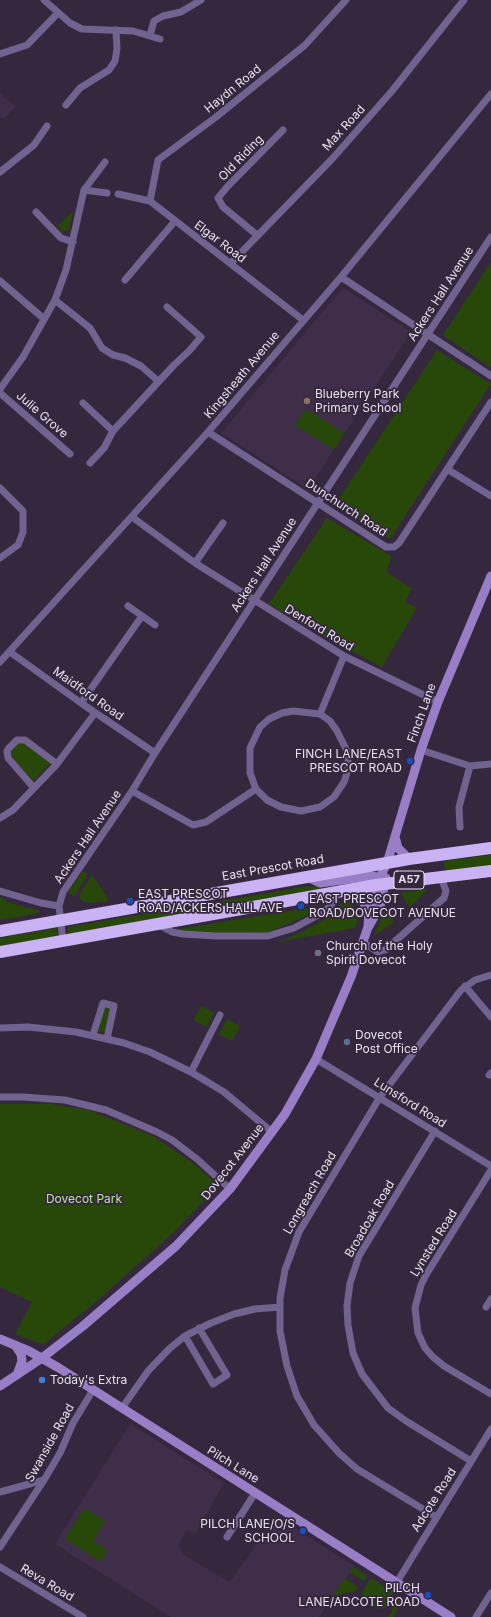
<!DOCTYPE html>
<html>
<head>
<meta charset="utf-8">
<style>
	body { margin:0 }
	canvas { display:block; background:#35273d }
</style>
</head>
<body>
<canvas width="491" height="1617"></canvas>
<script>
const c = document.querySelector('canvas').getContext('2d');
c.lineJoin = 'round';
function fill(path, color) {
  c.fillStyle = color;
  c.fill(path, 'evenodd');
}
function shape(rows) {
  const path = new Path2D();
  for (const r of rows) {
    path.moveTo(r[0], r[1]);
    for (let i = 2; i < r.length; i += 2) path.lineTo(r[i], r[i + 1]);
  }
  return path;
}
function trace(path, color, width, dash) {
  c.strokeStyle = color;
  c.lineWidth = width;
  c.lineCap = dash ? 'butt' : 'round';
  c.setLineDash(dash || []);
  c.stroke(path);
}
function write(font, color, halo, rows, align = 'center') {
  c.font = font + ' Inter,sans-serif';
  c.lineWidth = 3.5;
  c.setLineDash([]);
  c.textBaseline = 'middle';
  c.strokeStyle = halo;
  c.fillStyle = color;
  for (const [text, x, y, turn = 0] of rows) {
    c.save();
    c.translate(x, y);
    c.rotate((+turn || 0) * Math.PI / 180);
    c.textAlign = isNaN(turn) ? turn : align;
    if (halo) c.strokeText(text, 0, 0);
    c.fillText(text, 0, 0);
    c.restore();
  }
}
const built = shape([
	[0,92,4,95,3,97,16,106,5,118,0,118],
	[343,288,411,332,308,489,221,433],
	[130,1424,224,1483,195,1534,187,1530,178,1544,184,1555,230,1582,277,1517,354,1566,319,1617,171,1617,55,1544]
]);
const green = shape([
	[73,211,69,230,62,231,57,226],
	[491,262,491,368,443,335],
	[437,350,491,384,390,539,335,505],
	[306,409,344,433,334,450,295,425],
	[327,518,391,556,387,572,412,589,405,602,417,608,382,667,325,637,269,604],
	[19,743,24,743,51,763,33,781,11,756,11,751],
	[491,855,491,866,445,872,444,861],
	[83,871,88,874,74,896,68,892],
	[92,875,108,898,107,901,89,903,82,901,80,898,79,895],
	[309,886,318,887,320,890,69,935,67,927],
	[428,889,410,907,400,893],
	[0,897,6,899,6,902,40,911,39,913,0,920],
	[343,902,348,902,356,908,358,918,355,928,277,942,302,932,327,918],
	[309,908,311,914,269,932,226,934,178,931,178,929],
	[384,910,394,922,374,936],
	[56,928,58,937,0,947,0,938],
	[201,1006,214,1013,207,1027,194,1020],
	[104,1007,113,1009,107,1033,97,1031],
	[227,1019,240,1026,232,1041,219,1034],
	[0,1104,51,1104,89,1110,153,1136,194,1164,214,1182,214,1190,174,1232,98,1300,45,1343,41,1344,15,1334,32,1302,0,1287],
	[84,1508,105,1521,93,1541,108,1550,101,1562,65,1539],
	[353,1567,367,1576,364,1581,349,1572],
	[345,1578,358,1587,355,1591,333,1596],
	[371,1578,394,1592,385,1607,382,1609,377,1608,362,1597,362,1592],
	[397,1595,404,1598,393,1617,388,1617,392,1612,393,1602]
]);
const street = shape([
	[44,0,70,23,82,29,133,31,160,39],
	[150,35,154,21,163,16,181,12,201,0],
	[0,54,27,45,58,13],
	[66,105,80,88,109,70,115,61,117,49,116,30],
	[0,172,34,145,47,126],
	[84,190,107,193],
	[118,194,150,201,303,320],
	[150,201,158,160,216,117,305,45,346,0],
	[36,212,61,238,73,242],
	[257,235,223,207,218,198,227,187,283,130],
	[231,263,332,159,392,91,464,0],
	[341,277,491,376],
	[125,280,175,221],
	[0,281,43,318],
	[55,300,90,328,102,348,113,355,125,358,141,366,158,381],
	[0,389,23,357,55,300,66,270,84,190,105,162],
	[0,393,70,454],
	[83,403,113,431],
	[208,432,386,547,394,547,399,543,491,402],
	[90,463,104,448,113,431,174,365,189,351,201,337,167,307],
	[447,469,491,496],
	[0,488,23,511,23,532,18,545,0,558],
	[132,517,195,563,344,656,438,702],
	[195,563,223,523],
	[128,606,155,625],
	[10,652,81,703,155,753],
	[0,662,208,432,341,277,491,94],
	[81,703,142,616],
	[421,750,470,766,491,764],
	[34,788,8,758,7,751,9,748,17,740,25,740,57,764],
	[256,789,267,800,281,807,301,811,320,807,334,797,344,782,348,770,348,753,337,731,330,721,320,714],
	[132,791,193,825,206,822,256,789,250,773,250,748,260,727,269,719,282,713,293,711,320,714,344,656],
	[0,818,13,810,57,764,95,713],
	[460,827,459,807,470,766],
	[0,891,41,903,59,906,63,941],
	[59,906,63,892,132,791,155,753,491,237],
	[157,924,172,932,183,934,216,936,268,936,294,928,324,912,332,904,336,893],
	[364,943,378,952,385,950,444,898,446,891,441,877],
	[465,986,491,1017],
	[0,1028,28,1027,76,1032,124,1043,150,1052,191,1072,224,1092,272,1132],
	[93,1035,103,1003,114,1006,107,1039],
	[316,1059,491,1166],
	[191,1072,220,1015],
	[489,1075,491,1073],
	[0,1097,23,1097,65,1100,106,1110,157,1132,172,1140,197,1159,230,1189],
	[435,1131,359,1256,350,1283,347,1306,348,1325,353,1353,362,1374,388,1408,406,1421,471,1461],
	[491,1170,426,1275,421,1285,415,1308,418,1333,425,1348,433,1357,444,1366,491,1394],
	[486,1307,491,1299],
	[185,1336,213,1384,227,1375,199,1328],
	[122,1408,148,1371,169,1349,185,1336,211,1323,234,1314,255,1309,280,1307],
	[0,1492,44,1480],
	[436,1517,357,1469,339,1453,314,1425,297,1396,287,1366,280,1331,280,1298,285,1270,299,1232,380,1097,461,990,475,980,491,975],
	[227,1537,255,1493],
	[0,1547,44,1480,60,1453,73,1423,93,1390],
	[0,1567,83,1617],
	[397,1582,491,1429],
	[476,1617,491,1593]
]);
const secondary = shape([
	[395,837,398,848,409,859],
	[307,877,320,883,371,876,377,877,384,881],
	[348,891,360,897,369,911],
	[369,926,380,906,386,878],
	[0,1339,29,1351,59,1368,451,1617],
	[15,1345,21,1354,22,1361,17,1375],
	[0,1386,42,1358,83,1326,176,1246,230,1189,285,1114,316,1059,351,977,368,927,369,911,376,885,387,863,421,750,438,702,491,576]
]);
const highway = shape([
	[0,931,409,859,491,848],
	[0,952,376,885,491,871]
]);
const markers = [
	[307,401,4,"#8d6e63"],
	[410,761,4,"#1a4fb4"],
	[130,901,4,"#1a4fb4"],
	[301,906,4,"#1a4fb4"],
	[318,953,4,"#6b7280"],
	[347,1042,4,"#5c6f8a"],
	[42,1380,4,"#3f7fe0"],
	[303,1531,4,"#1a4fb4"],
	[428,1595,4,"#1a4fb4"]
];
const shields = [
	[409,880,30]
];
const shieldNames = [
	["A57",409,880]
];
const streetNames = [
	["Haydn Road",233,89,-39],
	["Max Road",344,128,-48],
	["Old Riding",241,158,-46],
	["Elgar Road",220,242,37],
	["Ackers Hall Avenue",441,294,-57],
	["Kingsheath Avenue",242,375,-50],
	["Julie Grove",42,415,41],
	["Dunchurch Road",346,508,33],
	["Ackers Hall Avenue",264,565,-57],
	["Denford Road",319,628,31],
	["Maidford Road",88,694,35],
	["Finch Lane",422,713,-70],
	["Ackers Hall Avenue",88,837,-56],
	["East Prescot Road",273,868,-10],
	["Lunsford Road",410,1103,32],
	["Dovecot Avenue",233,1162,-52],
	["Longreach Road",310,1193,-60],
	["Broadoak Road",370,1219,-60],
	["Lynsted Road",434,1243,-58],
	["Swanside Road",50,1443,-61],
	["Pilch Lane",233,1465,32],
	["Adcote Road",434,1500,-58],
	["Reva Road",47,1583,31]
];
const poiNames = [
	["Blueberry Park",315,394],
	["Primary School",315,408],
	["FINCH LANE/EAST",402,754,"right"],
	["PRESCOT ROAD",402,768,"right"],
	["EAST PRESCOT",138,894],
	["ROAD/ACKERS HALL AVE",138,908],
	["EAST PRESCOT",309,899],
	["ROAD/DOVECOT AVENUE",309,913],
	["Church of the Holy",326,946],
	["Spirit Dovecot",326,960],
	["Dovecot",355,1035],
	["Post Office",355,1049],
	["Today's Extra",50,1380],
	["PILCH LANE/O/S",295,1524,"right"],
	["SCHOOL",295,1538,"right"],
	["PILCH",420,1588,"right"],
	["LANE/ADCOTE ROAD",420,1602,"right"]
];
const parkNames = [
	["Dovecot Park",84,1199]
];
fill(built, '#3f2e4a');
fill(green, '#274808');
trace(street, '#71628f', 7);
trace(secondary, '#987ec6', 9);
trace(highway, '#c9b3f5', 12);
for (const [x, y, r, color] of markers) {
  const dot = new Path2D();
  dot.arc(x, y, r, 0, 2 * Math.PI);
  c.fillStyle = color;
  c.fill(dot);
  trace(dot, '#35273d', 1.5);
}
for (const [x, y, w] of shields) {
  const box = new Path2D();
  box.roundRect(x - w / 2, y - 9, w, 18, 3);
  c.fillStyle = '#35273d';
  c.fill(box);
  trace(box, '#e9e0ee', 1);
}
write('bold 11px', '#e9e0ee', null, shieldNames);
write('12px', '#e9e0ee', '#35273d', streetNames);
write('12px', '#e9e0ee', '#35273d', poiNames, 'left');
write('12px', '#b4e991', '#35273d', parkNames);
</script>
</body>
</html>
